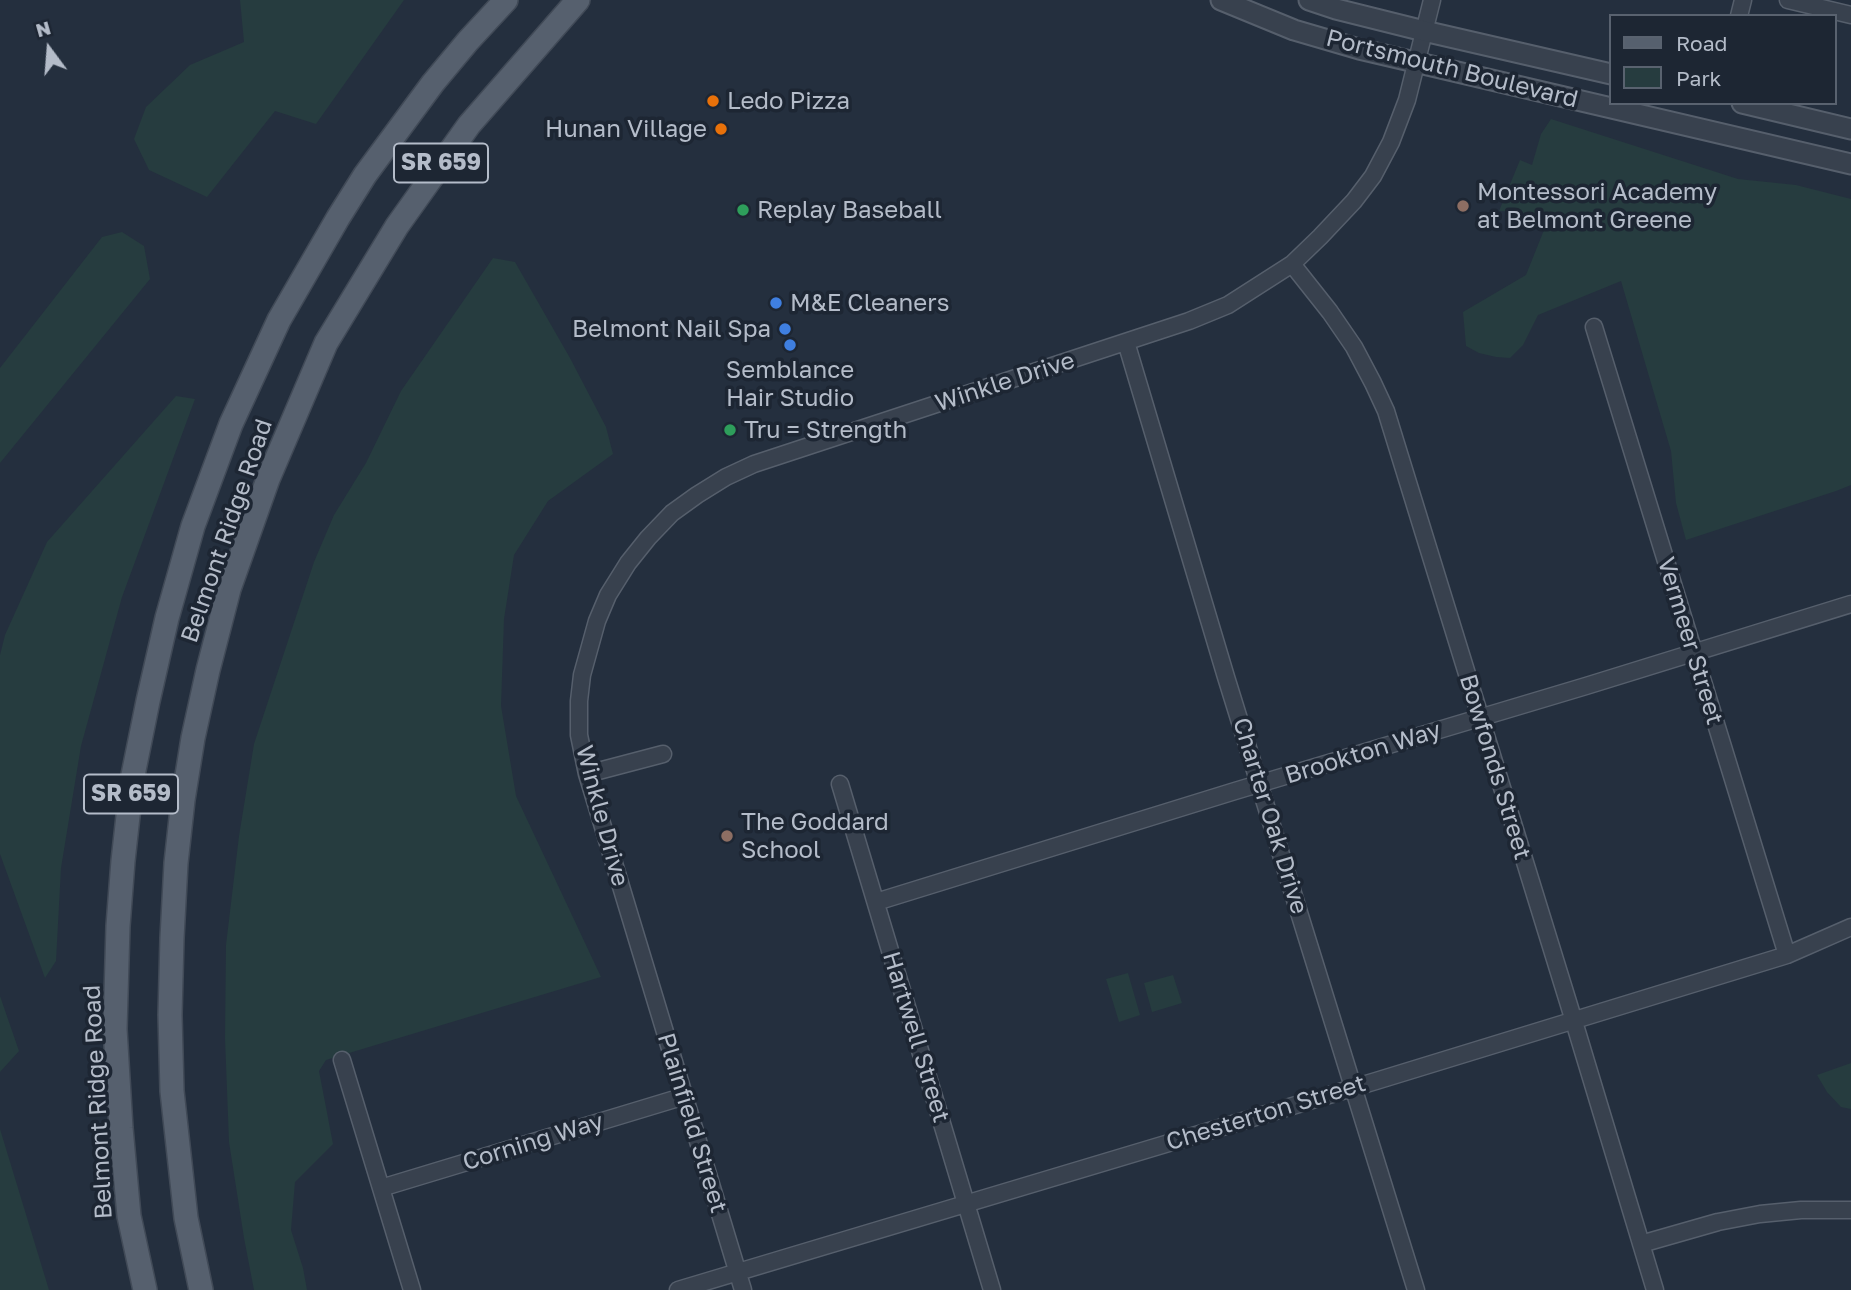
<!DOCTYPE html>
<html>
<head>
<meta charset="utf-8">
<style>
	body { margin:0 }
	#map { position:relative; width:1851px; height:1290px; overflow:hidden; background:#242f3e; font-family:"Golos Text",sans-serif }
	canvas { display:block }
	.legend { position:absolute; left:1609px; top:14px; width:228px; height:91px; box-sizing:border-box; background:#1d2633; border:2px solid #59626f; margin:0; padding:9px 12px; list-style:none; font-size:21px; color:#b4bcc9 }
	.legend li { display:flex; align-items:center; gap:14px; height:35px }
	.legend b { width:35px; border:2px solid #59626f }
	.north { position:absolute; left:14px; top:14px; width:70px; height:70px; -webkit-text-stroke:5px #1d2633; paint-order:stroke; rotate:344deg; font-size:19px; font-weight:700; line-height:28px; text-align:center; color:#b4bcc9 }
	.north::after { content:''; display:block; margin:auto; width:24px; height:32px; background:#b4bcc9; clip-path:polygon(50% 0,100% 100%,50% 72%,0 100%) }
</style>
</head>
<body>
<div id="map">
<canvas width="1851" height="1290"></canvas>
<ul class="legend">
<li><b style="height:9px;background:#56606e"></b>Road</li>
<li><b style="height:19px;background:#263c3f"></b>Park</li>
</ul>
<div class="north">N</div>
</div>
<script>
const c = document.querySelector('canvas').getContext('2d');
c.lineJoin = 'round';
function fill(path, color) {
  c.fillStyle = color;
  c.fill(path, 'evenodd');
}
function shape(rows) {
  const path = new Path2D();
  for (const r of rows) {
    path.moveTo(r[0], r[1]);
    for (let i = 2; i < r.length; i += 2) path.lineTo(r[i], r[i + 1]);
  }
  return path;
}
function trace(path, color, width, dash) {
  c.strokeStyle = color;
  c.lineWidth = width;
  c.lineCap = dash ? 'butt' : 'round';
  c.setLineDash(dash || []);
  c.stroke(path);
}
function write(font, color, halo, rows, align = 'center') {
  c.font = font + ' "Golos Text",sans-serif';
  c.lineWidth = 7;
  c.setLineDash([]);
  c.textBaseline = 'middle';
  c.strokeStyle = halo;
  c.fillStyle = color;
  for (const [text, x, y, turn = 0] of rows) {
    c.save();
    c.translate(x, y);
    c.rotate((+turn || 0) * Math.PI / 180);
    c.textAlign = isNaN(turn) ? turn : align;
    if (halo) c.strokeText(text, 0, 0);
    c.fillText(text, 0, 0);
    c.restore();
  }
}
const green = shape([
	[240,0,404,0,316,124,275,111,207,197,149,170,134,139,146,107,190,65,244,42],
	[1551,119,1738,179,1796,185,1851,199,1851,485,1836,491,1686,540,1676,503,1671,451,1621,281,1538,315,1523,345,1510,358,1496,357,1479,353,1466,346,1463,312,1526,275,1544,230,1542,222,1516,212,1499,211,1520,160,1532,165,1541,134],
	[122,232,144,246,150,279,0,463,0,368,102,237],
	[493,258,515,262,570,358,606,427,613,454,548,501,514,555,504,619,501,706,516,796,601,977,326,1060,319,1071,333,1144,295,1182,291,1230,303,1268,307,1290,254,1290,244,1238,229,1142,225,1038,226,945,239,836,254,744,314,562,334,515,366,463,401,391],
	[176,396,195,399,122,597,81,746,61,868,56,961,45,978,0,854,0,655,5,635,47,542],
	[1128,973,1140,1015,1119,1022,1106,979],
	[1173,975,1182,1003,1152,1012,1144,983],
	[0,996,19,1051,0,1072],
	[1851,1063,1851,1109,1841,1107,1827,1092,1817,1075],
	[0,1129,49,1290,0,1290]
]);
const minor = shape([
	[1788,0,1851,15],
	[1739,16,1743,0],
	[1292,264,1330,312,1354,347,1373,383,1386,411,1569,1005,1655,1290],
	[1594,327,1787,955],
	[1126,342,1226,677,1416,1290],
	[587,774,663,754],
	[840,784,992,1290],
	[876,902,1235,791,1586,686,1851,604],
	[342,1060,412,1290],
	[381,1188,685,1096],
	[1641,1244,1718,1222,1760,1214,1801,1210,1851,1210],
	[678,1290,1376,1081,1787,955,1851,927],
	[743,1290,587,774,579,735,579,701,582,675,597,621,608,595,628,563,648,538,672,513,697,495,726,477,754,464,1189,321,1228,305,1292,264,1320,237,1354,201,1373,176,1391,142,1407,100,1432,0]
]);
const tertiary = shape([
	[1221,0,1294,30,1359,49,1851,164],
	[1309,0,1336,9,1424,31,1611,74],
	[1742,103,1851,129]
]);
const primary = shape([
	[145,1290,129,1216,121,1128,115,1029,118,926,123,861,132,780,148,701,167,618,193,526,231,424,279,320,338,218,365,175,433,83,468,41,506,0],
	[201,1290,186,1218,172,1091,170,1015,172,938,176,863,183,800,193,738,208,670,229,589,268,479,326,343,397,226,469,125,578,0]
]);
const markers = [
	[713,101,7,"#e8710a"],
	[721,129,7,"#e8710a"],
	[1463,206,7,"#8d6e63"],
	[743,210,7,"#2e9e5b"],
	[776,303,7,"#3f7fe0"],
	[785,329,7,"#3f7fe0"],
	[790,345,7,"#3f7fe0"],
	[730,430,7,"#2e9e5b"],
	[727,836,7,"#8d6e63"]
];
const shields = [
	[441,163,94],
	[131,794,94]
];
const shieldNames = [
	["SR 659",441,163],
	["SR 659",131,794]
];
const streetNames = [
	["Portsmouth Boulevard",1452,69,14],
	["Winkle Drive",1005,382,-18],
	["Belmont Ridge Road",227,531,-71],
	["Vermeer Street",1690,641,73],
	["Brookton Way",1363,753,-17],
	["Bowfonds Street",1495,767,73],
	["Winkle Drive",602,816,75],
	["Charter Oak Drive",1270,816,73],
	["Hartwell Street",916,1037,73],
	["Belmont Ridge Road",98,1102,-93],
	["Chesterton Street",1266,1113,-17],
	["Plainfield Street",692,1123,73],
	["Corning Way",533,1142,-17]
];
const poiNames = [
	["Ledo Pizza",727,101],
	["Hunan Village",707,129,"right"],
	["Montessori Academy",1477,192],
	["at Belmont Greene",1477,220],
	["Replay Baseball",757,210],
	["M&E Cleaners",790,303],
	["Belmont Nail Spa",771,329,"right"],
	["Semblance",790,370,"center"],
	["Hair Studio",790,398,"center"],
	["Tru = Strength",744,430],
	["The Goddard",741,822],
	["School",741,850]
];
fill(green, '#263c3f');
trace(minor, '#565f6c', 19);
trace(tertiary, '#565f6c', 23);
trace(primary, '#414a57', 26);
trace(minor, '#38414e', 16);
trace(tertiary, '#38414e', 19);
trace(primary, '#56606e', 23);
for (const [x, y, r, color] of markers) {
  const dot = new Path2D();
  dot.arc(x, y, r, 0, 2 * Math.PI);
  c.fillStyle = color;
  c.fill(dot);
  trace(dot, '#1d2633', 2.5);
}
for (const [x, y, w] of shields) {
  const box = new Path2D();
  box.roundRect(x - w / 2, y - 19.5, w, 39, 5);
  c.fillStyle = '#1d2633';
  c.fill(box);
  trace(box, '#b4bcc9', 2);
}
write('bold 23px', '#b4bcc9', null, shieldNames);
write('24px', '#b4bcc9', '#1d2633', streetNames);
write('24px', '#b4bcc9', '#1d2633', poiNames, 'left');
</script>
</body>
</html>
